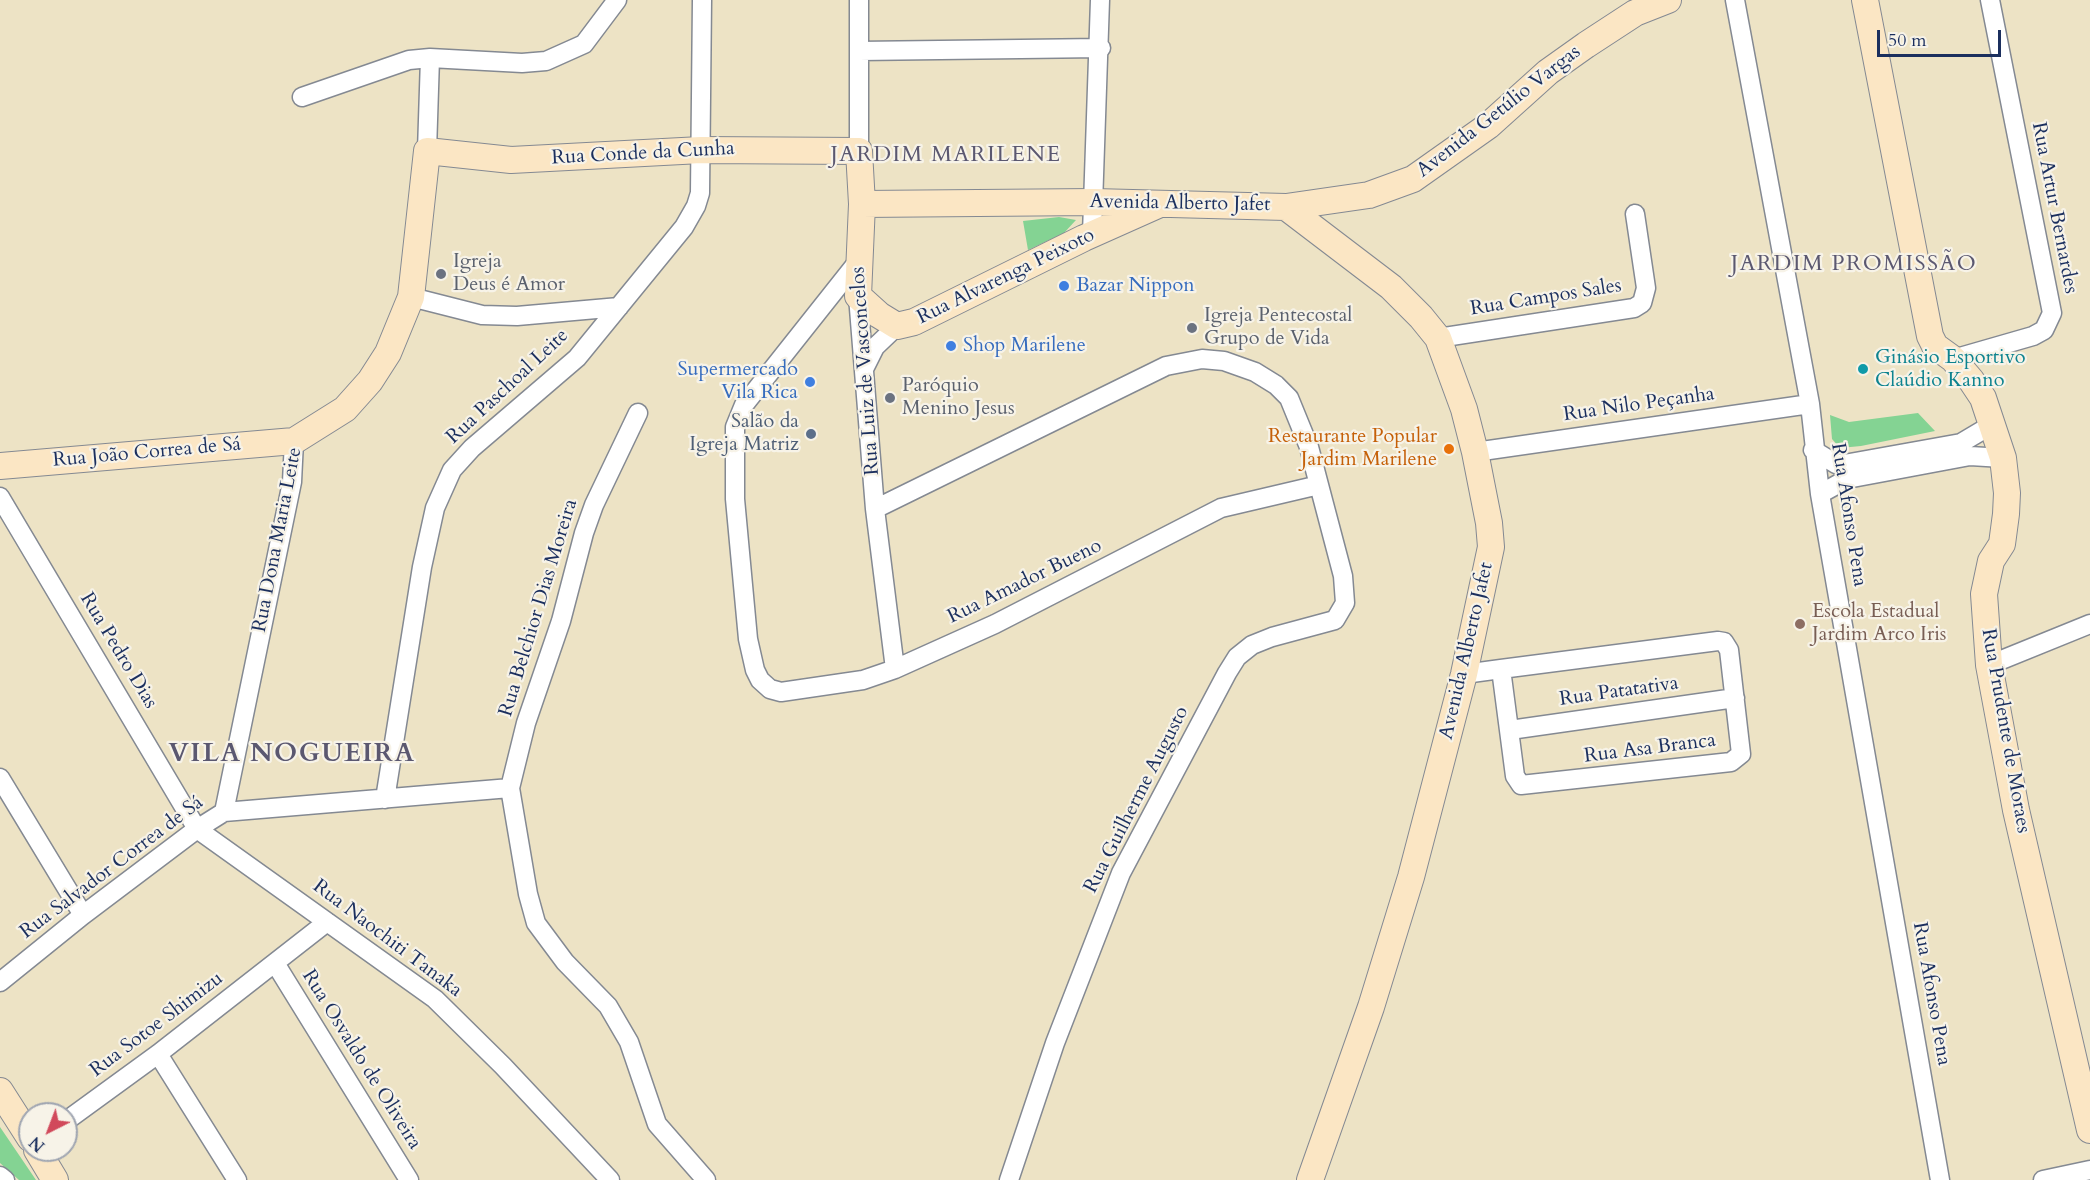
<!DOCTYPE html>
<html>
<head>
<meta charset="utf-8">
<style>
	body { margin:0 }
	#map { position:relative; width:2090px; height:1180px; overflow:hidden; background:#ede3c5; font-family:Cardo,serif }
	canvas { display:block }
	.north { position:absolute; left:18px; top:1102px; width:60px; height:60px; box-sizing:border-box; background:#f7f3e8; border:2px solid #9fa5b1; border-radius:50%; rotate:222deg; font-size:16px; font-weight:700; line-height:24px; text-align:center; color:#1b2f5e }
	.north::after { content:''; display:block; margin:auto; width:21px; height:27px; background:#d1495b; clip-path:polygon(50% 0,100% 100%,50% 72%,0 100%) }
	.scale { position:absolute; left:1877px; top:30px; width:124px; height:27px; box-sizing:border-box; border:3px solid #1b2f5e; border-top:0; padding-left:8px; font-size:18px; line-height:21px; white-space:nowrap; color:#1b2f5e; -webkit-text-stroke:4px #f7f3e8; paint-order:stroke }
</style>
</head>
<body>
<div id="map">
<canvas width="2090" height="1180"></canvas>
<div class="north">N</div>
<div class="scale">50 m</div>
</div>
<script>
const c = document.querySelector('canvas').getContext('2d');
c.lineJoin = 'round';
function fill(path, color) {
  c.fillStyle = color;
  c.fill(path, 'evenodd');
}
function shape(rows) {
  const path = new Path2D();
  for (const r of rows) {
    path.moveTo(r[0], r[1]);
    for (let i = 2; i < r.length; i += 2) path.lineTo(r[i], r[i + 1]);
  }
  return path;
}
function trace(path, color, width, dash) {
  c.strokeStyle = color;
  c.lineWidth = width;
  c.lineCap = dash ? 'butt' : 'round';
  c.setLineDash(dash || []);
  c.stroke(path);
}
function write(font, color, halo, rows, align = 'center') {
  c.font = font + ' Cardo,serif';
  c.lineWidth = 4.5;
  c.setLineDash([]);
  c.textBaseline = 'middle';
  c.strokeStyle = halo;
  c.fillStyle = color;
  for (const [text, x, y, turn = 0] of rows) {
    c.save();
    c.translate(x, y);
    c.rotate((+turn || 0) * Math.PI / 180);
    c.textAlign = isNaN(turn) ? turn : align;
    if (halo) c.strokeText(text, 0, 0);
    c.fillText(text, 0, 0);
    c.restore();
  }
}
const green = shape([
	[1059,217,1076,220,1064,233,1028,250,1023,221],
	[1918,413,1935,431,1861,446,1840,448,1832,439,1830,415,1849,422],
	[0,1127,36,1180,19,1180,0,1163]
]);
const street = shape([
	[1735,0,1810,404,1820,494,1940,1180],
	[859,51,1101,48],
	[302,97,409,60,430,58,522,63,546,61,584,44,617,0],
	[427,151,430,58],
	[859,151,859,0],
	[1092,234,1100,0],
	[859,260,744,405,735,427,735,499,748,639,755,670,760,680,770,689,781,692,863,680,895,669,995,624,1221,508,1319,485],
	[858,296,875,509,895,669],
	[411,297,482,315,517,316,619,307],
	[1438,338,1634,308,1642,303,1646,288,1635,214],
	[1953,359,2033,336,2044,330,2052,313,1990,0],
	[864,369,875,347,897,326],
	[638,413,594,505,584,533,561,621,526,723,510,788,528,894,536,923,565,962,608,1006,629,1042,657,1124,706,1180],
	[1813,450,1836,464,1844,464,1961,443,1993,424],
	[1475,452,1810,404],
	[1820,494,1847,479,1970,456,2003,458],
	[0,497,197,829,435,999,503,1066,610,1180],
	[875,509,1166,366,1202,359,1224,361,1255,372,1276,385,1289,398,1309,447,1343,576,1345,603,1335,620,1272,637,1252,645,1237,657,1227,673,1121,873,1055,1043,1009,1180],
	[1989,665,2090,624],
	[1464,674,1501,669,1718,641,1724,642,1729,650,1741,754,1731,762,1521,785,1515,776,1501,669],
	[1510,730,1735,698],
	[0,778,83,915],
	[385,799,422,567,435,508,452,470,472,448,577,358,684,227,696,206,700,193,702,0],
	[224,812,292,482,294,441],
	[275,963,409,1180],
	[0,982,83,915,197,829,224,812,510,788],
	[158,1054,237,1180],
	[66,1121,158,1054,327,922],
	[0,1176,5,1180],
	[2043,1180,2090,1170]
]);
const secondary = shape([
	[1865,0,1930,336,1935,346,1953,359,1971,380,1983,398,2003,458,2007,493,2006,514,2002,544,1991,561,1984,594,1989,665,2016,810,2090,1130],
	[862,204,1094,202,1286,207,1369,195,1413,179,1488,126,1548,72,1586,45,1635,13,1668,0],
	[1286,207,1391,287,1421,317,1438,338,1464,409,1475,452,1489,523,1491,547,1464,674,1411,877,1371,1007,1310,1180],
	[0,466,294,441,345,409,370,381,388,353,411,297,427,151,511,160,701,150,859,151,862,204,858,296,879,315,897,326,914,322,1084,238,1158,205],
	[0,1091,30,1138],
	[37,1150,55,1180]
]);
const markers = [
	[441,274,6,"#6b7280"],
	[1064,286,6,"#3f7fe0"],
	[1192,328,6,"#6b7280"],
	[951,346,6,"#3f7fe0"],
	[1863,369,6,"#0f9aa8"],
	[810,382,6,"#3f7fe0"],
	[890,398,6,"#6b7280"],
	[811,434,6,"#5c6f8a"],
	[1449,449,6,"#e8710a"],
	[1800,624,6,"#8d6e63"]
];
const streetNames = [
	["Avenida Getúlio Vargas",1499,112,-38],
	["Rua Conde da Cunha",643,154,-3],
	["Avenida Alberto Jafet",1180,204,1],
	["Rua Artur Bernardes",2054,208,79],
	["Rua Alvarenga Peixoto",1006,277,-26],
	["Rua Campos Sales",1546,298,-9],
	["Rua Luiz de Vasconcelos",866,371,-94],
	["Rua Paschoal Leite",508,387,-43],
	["Rua Nilo Peçanha",1639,405,-8],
	["Rua João Correa de Sá",147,453,-5],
	["Rua Afonso Pena",1848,515,81],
	["Rua Dona Maria Leite",278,540,-79],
	["Rua Amador Bueno",1025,582,-26],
	["Rua Belchior Dias Moreira",539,608,-73],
	["Rua Pedro Dias",118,651,59],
	["Avenida Alberto Jafet",1467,651,-77],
	["Rua Patatativa",1619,692,-8],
	["Rua Prudente de Moraes",2005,731,80],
	["Rua Asa Branca",1650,749,-7],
	["Rua Guilherme Augusto",1137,800,-63],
	["Rua Salvador Correa de Sá",112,868,-37],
	["Rua Naochiti Tanaka",387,939,37],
	["Rua Afonso Pena",1931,994,80],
	["Rua Sotoe Shimizu",157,1025,-37],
	["Rua Osvaldo de Oliveira",361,1060,58]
];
const worshipNames = [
	["Igreja",453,262],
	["Deus é Amor",453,285],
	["Igreja Pentecostal",1204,316],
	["Grupo de Vida",1204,339],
	["Paróquio",902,386],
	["Menino Jesus",902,409]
];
const shopNames = [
	["Bazar Nippon",1076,286],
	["Shop Marilene",963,346],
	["Supermercado",798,370,"right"],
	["Vila Rica",798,393,"right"]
];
const cultureNames = [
	["Ginásio Esportivo",1875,358],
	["Claúdio Kanno",1875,381]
];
const serviceNames = [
	["Salão da",799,422],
	["Igreja Matriz",799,445]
];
const foodNames = [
	["Restaurante Popular",1437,437],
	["Jardim Marilene",1437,460]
];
const educationNames = [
	["Escola Estadual",1812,612],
	["Jardim Arco Iris",1812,635]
];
const quarterNames = [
	["JARDIM MARILENE",946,156],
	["JARDIM PROMISSÃO",1854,265]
];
const districtNames = [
	["VILA NOGUEIRA",292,755]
];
fill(green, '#84d393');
trace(street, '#848992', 21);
trace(secondary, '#848992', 28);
trace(street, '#fff', 18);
trace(secondary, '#fbe6c4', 26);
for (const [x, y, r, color] of markers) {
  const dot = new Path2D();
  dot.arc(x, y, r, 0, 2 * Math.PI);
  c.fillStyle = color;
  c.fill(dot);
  trace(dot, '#f7f3e8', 2);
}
write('20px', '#1b2f5e', '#f7f3e8', streetNames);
write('20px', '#5b616d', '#f7f3e8', worshipNames, 'left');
write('20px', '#366cbe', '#f7f3e8', shopNames, 'left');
write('20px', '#0d838f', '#f7f3e8', cultureNames, 'left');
write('20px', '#4e5e75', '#f7f3e8', serviceNames, 'right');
write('20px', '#c56008', '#f7f3e8', foodNames, 'right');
write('20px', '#785e54', '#f7f3e8', educationNames, 'left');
c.letterSpacing = '1.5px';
write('22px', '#5b5870', '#f7f3e8', quarterNames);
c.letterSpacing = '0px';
c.letterSpacing = '1.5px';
write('bold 26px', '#5b5870', '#f7f3e8', districtNames);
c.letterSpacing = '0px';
</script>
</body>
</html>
